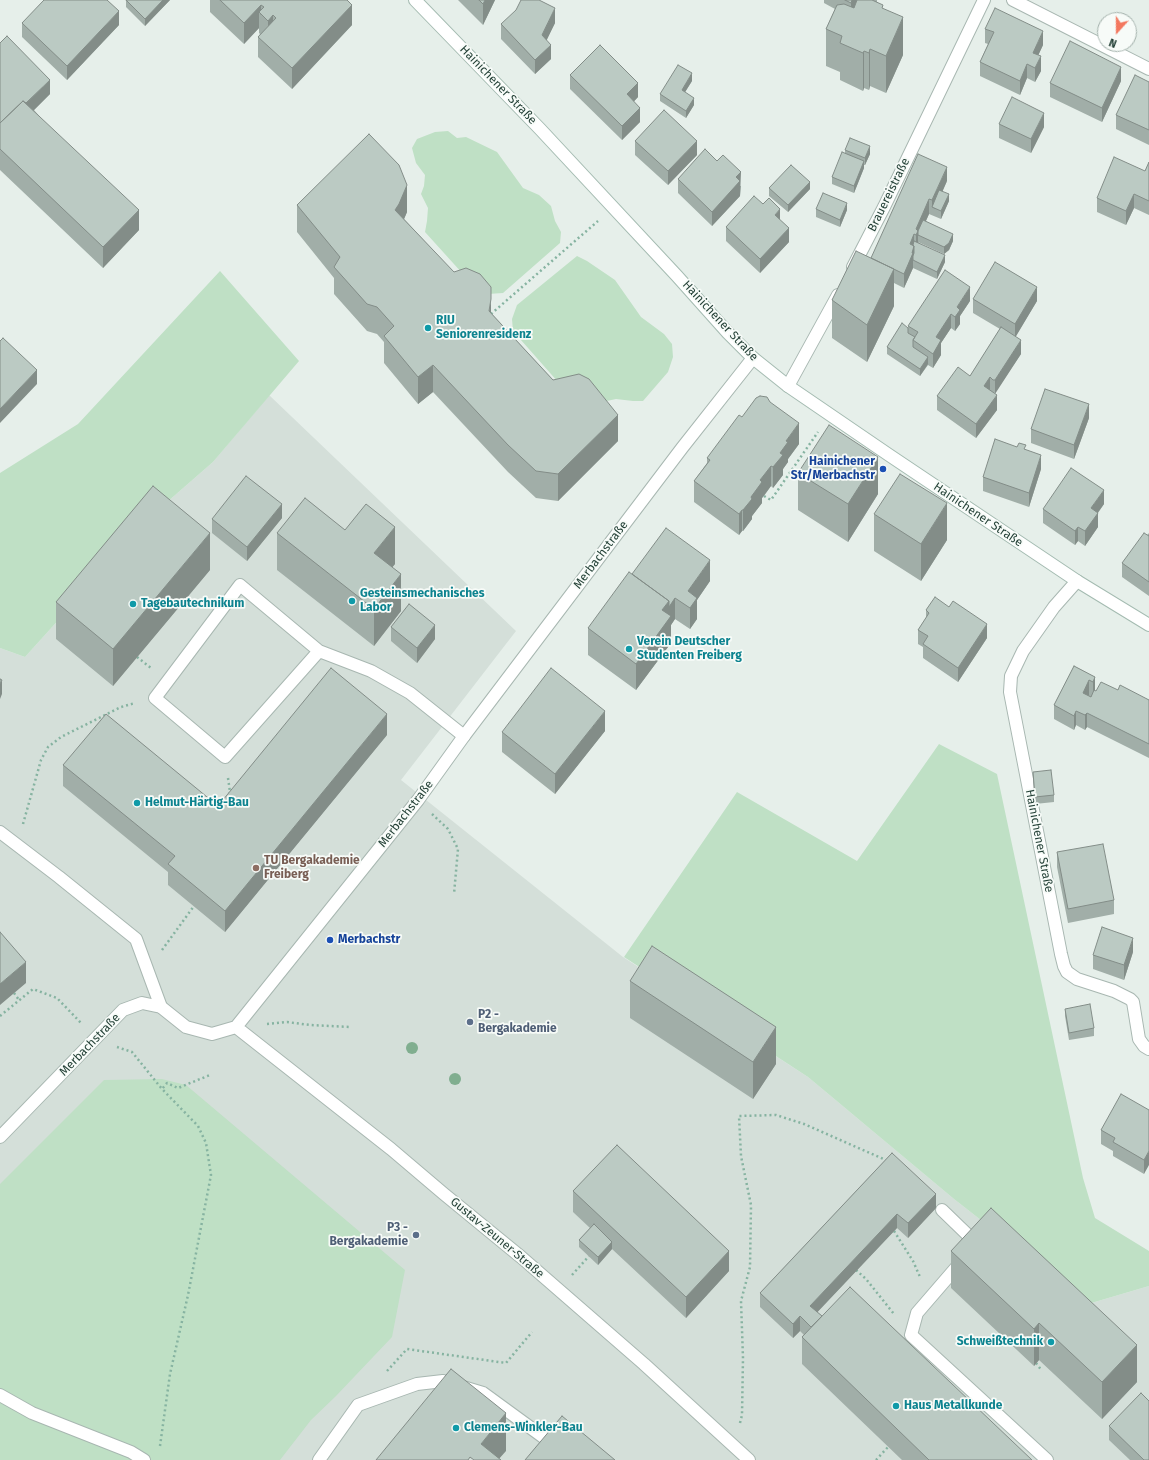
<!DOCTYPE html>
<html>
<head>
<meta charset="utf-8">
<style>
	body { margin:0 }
	#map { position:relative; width:1149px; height:1460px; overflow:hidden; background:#e6efea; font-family:"Fira Sans",sans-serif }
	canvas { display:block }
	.north { position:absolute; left:1097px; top:12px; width:40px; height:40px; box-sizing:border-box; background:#f7fbf8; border:1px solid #a3b1ab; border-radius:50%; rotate:201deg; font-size:11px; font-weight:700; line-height:16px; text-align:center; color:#244137 }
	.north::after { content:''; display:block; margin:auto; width:14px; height:18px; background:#f3785f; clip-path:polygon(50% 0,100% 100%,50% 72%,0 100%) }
</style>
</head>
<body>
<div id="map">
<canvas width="1149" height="1460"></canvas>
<div class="north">N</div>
</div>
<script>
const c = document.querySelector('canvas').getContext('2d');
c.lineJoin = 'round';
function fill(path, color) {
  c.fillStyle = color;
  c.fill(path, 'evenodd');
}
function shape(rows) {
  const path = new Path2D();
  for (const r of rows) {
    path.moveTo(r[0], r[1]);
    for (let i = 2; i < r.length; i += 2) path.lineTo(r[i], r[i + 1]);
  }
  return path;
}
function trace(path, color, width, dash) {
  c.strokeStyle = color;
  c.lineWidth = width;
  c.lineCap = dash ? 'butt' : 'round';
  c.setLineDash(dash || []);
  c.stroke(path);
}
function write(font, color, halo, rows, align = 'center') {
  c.font = font + ' "Fira Sans",sans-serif';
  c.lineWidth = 3.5;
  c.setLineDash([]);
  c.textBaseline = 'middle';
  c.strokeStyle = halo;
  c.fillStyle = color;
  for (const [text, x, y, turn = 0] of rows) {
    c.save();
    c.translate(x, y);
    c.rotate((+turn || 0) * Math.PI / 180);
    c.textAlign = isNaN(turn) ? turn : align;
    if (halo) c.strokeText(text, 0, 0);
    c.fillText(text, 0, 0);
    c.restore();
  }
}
const built = shape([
	[269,395,516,631,401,780,623,957,808,1077,954,1199,1088,1304,1149,1286,1149,1460,0,1460,0,648,25,657,158,510,213,462]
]);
const green = shape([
	[448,131,457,138,466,137,497,152,523,188,539,195,551,206,555,221,561,232,560,243,503,293,488,294,472,284,425,232,427,221,428,208,421,194,424,186,425,175,416,163,412,148,417,139,435,132],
	[577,256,587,261,615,280,641,317,664,334,672,344,673,357,668,372,643,401,633,401,616,399,602,402,566,391,513,331,512,319,517,305],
	[220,271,299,361,213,462,158,510,25,657,0,648,0,473,78,424],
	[939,744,997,774,1083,1178,1095,1218,1149,1251,1149,1286,1088,1304,954,1199,808,1077,624,957,737,792,857,861],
	[162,1079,186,1085,405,1270,392,1337,336,1396,311,1420,280,1460,0,1460,0,1184,104,1080]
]);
const path = shape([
	[491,314,598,221],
	[764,496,771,500,818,432],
	[137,657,151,668],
	[228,778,230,792,229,794],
	[432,814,448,829,458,849,454,894],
	[23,824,41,760,48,747,61,737,121,707,135,703],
	[162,950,194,906],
	[14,993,19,1000],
	[0,1016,33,989,57,998,82,1024],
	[267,1024,287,1022,310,1025,350,1027],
	[117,1047,132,1052,162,1089],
	[894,1231,913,1261,920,1277],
	[856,1270,866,1279,894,1314],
	[572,1275,589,1256],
	[1036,1363,1042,1371],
	[387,1371,407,1349,506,1363,532,1332],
	[740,1423,742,1415,743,1358,741,1301,750,1267,751,1205,741,1156,739,1116,776,1115,804,1124,888,1161],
	[160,1446,170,1374,188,1295,211,1175,206,1143,198,1126,162,1089,167,1083,178,1088,210,1075],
	[876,1460,888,1447]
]);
const service = shape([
	[1077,581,1054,607,1023,651,1011,676,1010,692,1061,954,1064,966,1067,972,1077,979,1114,991,1130,999,1133,1002,1139,1039,1144,1046,1149,1049],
	[319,651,225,757,155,698,240,585,319,651,371,671,410,693,464,736],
	[0,832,59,877,136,939,161,1007],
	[942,1210,973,1240,971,1247],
	[961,1262,917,1313,911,1335,1047,1460],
	[0,1395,32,1413,131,1452,144,1460],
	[319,1460,358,1405,417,1384,443,1381,483,1393,546,1439]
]);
const minor = shape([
	[1013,0,1149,69],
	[853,267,884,207,984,0],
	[788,386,838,295],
	[236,1027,391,1149,444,1194,521,1257,644,1364,749,1460],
	[0,1137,123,1010,142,1003,161,1007,186,1027,212,1034,236,1027,418,800,464,736,682,448,753,358]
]);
const secondary = shape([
	[415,0,540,129,677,276,728,333,753,358,788,386,889,455,1077,581,1149,625]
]);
const trees = [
	[412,1048],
	[455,1079]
];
const wall = shape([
	[126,0,170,0,145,26,126,7],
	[210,0,347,0,352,25,292,89,258,57,258,37,260,34,259,33,259,28,244,44,210,12],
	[458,0,495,0,483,25],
	[824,0,877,0,877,2,883,9,903,55,886,93,870,86,869,90,864,88,863,91,840,80,840,72,826,66,826,29,835,9,824,3],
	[22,23,119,25,67,80,22,37],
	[555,23,546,40,551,59,535,74,501,39,501,24],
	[985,29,1043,45,1038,55,1041,71,1035,82,1027,78,1020,95,980,76,980,62,988,44,985,43],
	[0,43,50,94,34,110,139,230,103,268,0,170],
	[570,75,638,97,634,101,640,122,622,140,570,89],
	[692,81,685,92,694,105,686,118,660,101,660,94],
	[1121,81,1102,122,1050,97,1050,83],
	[1149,82,1149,145,1116,129,1116,115],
	[999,124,1044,127,1031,153,999,138],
	[635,141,697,155,668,185,635,155],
	[845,150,870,154,865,165,864,165,864,168,854,193,832,184,832,177,845,153],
	[1149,162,1149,215,1134,208,1126,225,1097,212,1097,198,1145,171],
	[678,179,741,186,740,196,712,226,678,193],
	[947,181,942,191,949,201,941,219,929,214,926,221,953,241,949,250,944,254,918,242,945,262,937,279,913,268,904,288,894,283,894,306,867,362,832,338,832,300,871,258],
	[769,188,810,189,788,212,769,196],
	[297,205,407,212,404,219,553,380,618,441,558,501,536,498,508,472,433,392,418,404,384,363,384,342,377,334,367,331,334,294,334,278,297,232],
	[816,209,847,210,840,227,816,217],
	[780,220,789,242,760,273,726,241,726,227],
	[973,299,1037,301,1015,337,1021,354,994,394,997,410,976,438,937,410,937,396,970,376,1000,329,973,313],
	[970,301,960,316,960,324,955,331,951,328,941,343,941,355,933,368,928,365,920,376,887,354,887,347,908,328,908,326],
	[742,417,799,444,788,459,788,462,783,469,783,475,773,488,771,486,764,496,762,498,762,503,752,516,752,519,743,531,742,531,739,535,694,502,694,481,707,463,707,458],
	[1089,418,1074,459,1031,443,1031,429],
	[1026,450,1041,469,1029,507,983,491,983,477],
	[798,473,878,494,848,542,798,510],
	[1104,504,1098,513,1098,527,1085,546,1078,541,1075,545,1043,523,1043,509],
	[874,514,947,540,921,581,874,551],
	[282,518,247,561,212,533,212,519],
	[345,530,395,564,392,567,401,611,374,646,277,570,277,533],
	[1149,533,1149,596,1122,577,1122,563],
	[210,570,113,686,56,639,56,602],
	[632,574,710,581,697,600,697,619,690,629,675,619,671,625,671,643,636,690,588,655,588,628],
	[926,610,987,638,958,682,923,658,923,647,918,644,918,630,926,618],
	[391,627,435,639,417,663,391,641],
	[1074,666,1095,677,1095,691,1096,691,1118,690,1149,700,1149,758,1087,727,1085,730,1076,725,1074,730,1054,719,1054,705],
	[605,731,555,794,502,752,502,732],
	[387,735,225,932,168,885,168,872,63,786,63,765,218,806],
	[1033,772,1054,795,1054,802,1035,804,1033,780],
	[1057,852,1114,900,1114,914,1068,923,1057,867],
	[1133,952,1124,980,1093,969,1093,955],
	[630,981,776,1064,753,1099,630,1018],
	[1065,1009,1094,1028,1094,1036,1069,1040,1065,1016],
	[1149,1110,1144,1174,1113,1156,1113,1151,1101,1144,1101,1130],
	[892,1153,936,1208,908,1238,897,1228,817,1312,822,1316,1032,1460,902,1460,802,1364,802,1337,804,1335,800,1331,793,1338,760,1307,760,1293],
	[573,1191,729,1271,686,1318,612,1249,598,1265,579,1247,579,1240,590,1228,573,1212],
	[951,1251,1137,1382,1102,1419,1039,1360,1034,1366,951,1288],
	[1109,1426,1149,1460,1130,1460,1109,1440]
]);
const shadedWall = shape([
	[163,0,170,0,145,26,145,19],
	[485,0,495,0,483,25,483,4],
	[852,0,859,0,851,17,851,3],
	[261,5,261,15,259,12,259,28,244,44,244,23],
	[352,5,352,25,292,89,292,68],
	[555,8,555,23,542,50,542,35],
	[119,11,119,25,67,80,67,66],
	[273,15,273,36,268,42,268,21],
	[903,17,903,55,886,93,886,56],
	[1043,31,1043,45,1033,67,1033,53],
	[551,45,551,59,535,74,535,60],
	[870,49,870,86,869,90,869,53],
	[864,51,864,88,863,91,863,53],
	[1041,56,1041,71,1035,82,1035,68],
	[1027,64,1027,78,1020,95,1020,81],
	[1121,67,1121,81,1102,122,1102,108],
	[692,73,692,81,682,97,682,90],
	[50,80,50,94,0,144,0,129],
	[638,83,638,97,627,109,627,94],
	[694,98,694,105,686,118,686,111],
	[640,108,640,122,622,140,622,126],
	[1044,113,1044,127,1031,153,1031,139],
	[697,141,697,155,668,185,668,171],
	[870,146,870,154,865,165,865,158],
	[864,161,864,168,854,193,854,186],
	[947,167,947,181,935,209,932,207,932,200],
	[741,172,740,196,712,226,712,212,736,177],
	[810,182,810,189,788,212,788,205],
	[407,185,407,212,399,231,395,210],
	[949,194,949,201,941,219,941,211],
	[1134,194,1134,208,1126,225,1126,211],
	[929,199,929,214,919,236,918,235,918,245,916,249,916,229],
	[847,203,847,210,840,227,840,220],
	[780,209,780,223,775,215],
	[139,210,139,230,103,268,103,247],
	[789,228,789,242,760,273,760,259],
	[914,234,914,260,913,260,913,268,904,288,904,274,910,244],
	[953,234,953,241,949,250,944,254,944,247],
	[945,255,945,262,937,279,937,272],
	[894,269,894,306,867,362,867,325],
	[970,287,970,301,960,316,960,324,955,331,955,317,957,307],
	[1037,287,1037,301,1015,338,1015,324],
	[491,299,491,326,489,311],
	[951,314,951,328,941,343,941,355,933,368,933,354,936,337],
	[1021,340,1021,354,995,394,995,380],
	[928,357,928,364,920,376,920,369],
	[433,365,433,392,418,404,418,377],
	[37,370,37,384,0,423,0,409],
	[990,377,990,391,984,386],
	[997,395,997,410,976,438,976,424],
	[1089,404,1089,418,1074,459,1074,445],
	[618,415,618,441,558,501,558,474],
	[799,423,799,444,788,459,788,462,783,469,783,475,773,488,773,467,786,441],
	[1041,455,1041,469,1029,507,1029,493],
	[878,457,878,494,848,542,848,504],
	[771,466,771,486,762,498,762,503,752,516,752,519,743,531,743,510,760,480],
	[1104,490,1104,504,1091,522,1091,508],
	[947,503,947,540,921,581,921,544],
	[282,504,282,518,247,561,247,547],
	[742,510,742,531,739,535,739,514],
	[1098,513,1098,527,1085,546,1085,531],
	[395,527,395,564,374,590,374,553],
	[1078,527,1078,541,1075,545,1075,531],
	[210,533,210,570,113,686,113,649],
	[710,560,710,581,697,600,697,619,690,629,690,608,688,591],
	[401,574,401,611,374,646,374,609],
	[675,598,675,619,671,625,671,643,636,690,636,664,662,610,669,601],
	[987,624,987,638,958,682,958,668],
	[435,625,435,639,417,663,417,648],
	[1095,677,1095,691,1093,696,1093,682],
	[2,680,2,694,0,699,0,684],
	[1089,680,1089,695,1083,707,1083,693],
	[605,711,605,731,555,794,555,774],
	[1076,711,1076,725,1074,730,1074,716],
	[1087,713,1087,727,1085,730,1085,715],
	[387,714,387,735,225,932,225,911],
	[1133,938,1133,952,1124,980,1124,965],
	[26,962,26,983,0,1005,0,984],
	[776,1027,776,1064,753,1099,753,1062],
	[1149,1151,1149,1165,1144,1174,1144,1160],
	[936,1194,936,1208,908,1238,908,1223],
	[897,1214,897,1228,810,1320,810,1306],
	[612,1242,612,1249,598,1265,598,1257],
	[729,1251,729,1271,686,1318,686,1297],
	[800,1316,800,1331,793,1338,793,1324],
	[1039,1323,1039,1360,1034,1366,1034,1329],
	[1137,1345,1137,1382,1102,1419,1102,1382],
	[506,1413,506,1451,498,1460,481,1444]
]);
const building = shape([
	[44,0,107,0,119,11,67,66,22,23,44,0],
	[126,0,163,0,145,19,126,0],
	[220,0,347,0,352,5,292,68,258,37,276,18,273,15,268,21,259,12,264,7,261,5,244,23,220,0],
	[479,0,485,0,483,4,479,0],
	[521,0,539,0,555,8,542,35,551,45,535,60,501,24,516,10,521,0],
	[845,0,852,0,851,3,845,0],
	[857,0,872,0,883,5,882,8,903,17,886,56,870,49,869,53,864,51,863,53,840,43,842,36,826,29,837,5,844,4,854,8,857,0],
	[995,8,1043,31,1033,53,1041,56,1035,68,1027,64,1020,81,980,62,994,32,985,29,995,8],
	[7,36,50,80,26,103,23,101,0,123,0,43,7,36],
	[1070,41,1121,67,1102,108,1050,83,1070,41],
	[600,45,638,83,627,94,640,108,622,126,570,75,600,45],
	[678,65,692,73,682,90,694,98,686,111,660,94,678,65],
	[1135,75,1149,82,1149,130,1116,115,1135,75],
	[1012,97,1044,113,1031,139,999,124,1012,97],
	[23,101,139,210,103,247,0,149,0,123,23,101],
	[664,110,697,141,668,171,635,141,664,110],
	[369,134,399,165,407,185,399,204,395,210,454,272,466,268,480,274,491,287,491,299,489,311,553,380,579,374,589,379,618,415,558,474,536,471,508,445,433,365,418,377,384,336,394,326,377,307,367,304,334,267,340,257,297,205,369,134],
	[850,138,870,146,865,158,845,150,850,138],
	[705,149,717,161,723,155,741,172,736,177,740,181,712,212,678,179,705,149],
	[842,152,864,161,854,186,832,177,842,152],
	[918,154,947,167,932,200,929,199,923,213,916,229,918,231,916,235,914,234,910,244,914,246,912,253,913,253,904,274,871,258,918,154],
	[1114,157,1145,171,1149,162,1149,201,1134,194,1126,211,1097,198,1114,157],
	[791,165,810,182,788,205,769,188,791,165],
	[939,190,949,194,941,211,932,207,939,190],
	[823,193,847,203,840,220,816,209,823,193],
	[754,196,763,204,769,198,780,209,775,215,789,228,760,259,726,227,754,196],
	[923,220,953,234,949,243,944,247,918,235,918,231,923,220],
	[914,241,945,255,937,272,913,260,913,256,914,253,914,246,913,245,914,241],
	[856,251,894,269,867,325,832,300,856,251],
	[995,262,1037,287,1015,324,973,299,995,262],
	[945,270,970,287,957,307,960,310,955,317,951,314,936,337,941,340,933,354,913,340,918,332,908,326,945,270],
	[902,323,908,328,908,333,915,337,913,340,913,347,928,357,920,369,887,347,902,323],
	[1001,327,1021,340,995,380,993,380,990,377,984,386,997,395,976,424,937,396,958,367,970,376,1001,327],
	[3,338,37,370,0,409,0,341,3,338],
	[1045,389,1089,404,1074,445,1031,429,1045,389],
	[760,396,767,397,770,402,799,423,786,441,788,442,780,453,783,455,773,467,771,466,764,475,760,480,762,482,751,497,752,499,743,510,742,510,739,514,694,481,710,460,707,458,739,415,742,417,756,398,760,396],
	[829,425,878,457,848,504,798,473,829,425],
	[995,439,1017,447,1019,443,1026,445,1024,449,1041,455,1029,493,983,477,995,439],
	[1071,468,1104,490,1091,508,1098,513,1085,531,1078,527,1075,531,1043,509,1071,468],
	[900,474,947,503,921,544,874,514,900,474],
	[246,476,282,504,247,547,212,519,246,476],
	[153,486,210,533,113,649,56,602,153,486],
	[305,498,345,530,366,504,395,527,374,553,401,574,374,609,277,533,305,498],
	[666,528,710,560,688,591,697,598,690,608,675,598,669,607,669,601,632,574,666,528],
	[1144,533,1149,536,1149,582,1122,563,1144,533],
	[629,572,669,601,662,610,671,616,636,664,588,628,629,572],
	[935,597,949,607,953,601,987,624,958,668,923,644,928,636,918,630,929,613,926,610,935,597],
	[409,604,435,625,417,648,391,627,409,604],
	[1074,666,1095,677,1093,682,1089,680,1083,693,1091,697,1094,690,1096,691,1101,682,1118,690,1120,685,1149,700,1149,744,1087,713,1085,715,1076,711,1074,716,1054,705,1074,666],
	[331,668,387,714,225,911,168,864,175,856,63,765,106,714,218,806,331,668],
	[551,668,605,711,555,774,502,732,551,668],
	[0,679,2,680,0,684,0,679],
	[1051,770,1054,795,1035,797,1033,772,1051,770],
	[1103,844,1114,900,1068,909,1057,852,1103,844],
	[1102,927,1133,938,1124,965,1093,955,1102,927],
	[0,932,26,962,0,984,0,932],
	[652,946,776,1027,753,1062,630,981,652,946],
	[1090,1004,1094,1028,1069,1033,1065,1009,1090,1004],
	[1121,1094,1149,1110,1149,1151,1144,1160,1113,1142,1115,1138,1101,1130,1121,1094],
	[617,1145,729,1251,686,1297,573,1191,617,1145],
	[892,1153,936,1194,908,1223,897,1214,810,1306,822,1316,811,1327,800,1316,793,1324,760,1293,892,1153],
	[991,1208,1137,1345,1102,1382,1039,1323,1034,1329,951,1251,991,1208],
	[594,1224,612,1242,598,1257,579,1240,594,1224],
	[850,1287,1032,1460,929,1460,802,1337,850,1287],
	[451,1369,506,1413,481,1444,501,1460,474,1460,470,1457,468,1460,376,1460,451,1369],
	[1141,1393,1149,1401,1149,1460,1144,1460,1109,1426,1141,1393],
	[562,1416,615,1460,525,1460,562,1416]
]);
const markers = [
	[428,328,4,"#0f9aa8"],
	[883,469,4,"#1a4fb4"],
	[352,601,4,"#0f9aa8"],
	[133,604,4,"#0f9aa8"],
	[629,649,4,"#0f9aa8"],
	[137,803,4,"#0f9aa8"],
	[256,868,4,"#8d6e63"],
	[330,940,4,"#1a4fb4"],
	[470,1022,4,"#5c6f8a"],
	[416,1235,4,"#5c6f8a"],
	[1051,1342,4,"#0f9aa8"],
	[896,1406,4,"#0f9aa8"],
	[456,1428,4,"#0f9aa8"]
];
const streetNames = [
	["Hainichener Straße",498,85,46],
	["Brauereistraße",889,195,-64],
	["Hainichener Straße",720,321,47],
	["Hainichener Straße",978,515,34],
	["Merbachstraße",601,555,-53],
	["Merbachstraße",406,814,-52],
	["Hainichener Straße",1039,841,79],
	["Merbachstraße",90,1045,-46],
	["Gustav-Zeuner-Straße",497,1238,40]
];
const cultureNames = [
	["RIU",436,321],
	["Seniorenresidenz",436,335],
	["Gesteinsmechanisches",360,594],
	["Labor",360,608],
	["Tagebautechnikum",141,604],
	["Verein Deutscher",637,642],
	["Studenten Freiberg",637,656],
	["Helmut-Härtig-Bau",145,803],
	["Schweißtechnik",1043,1342,"right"],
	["Haus Metallkunde",904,1406],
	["Clemens-Winkler-Bau",464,1428]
];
const transitNames = [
	["Hainichener",875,462],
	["Str/Merbachstr",875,476],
	["Merbachstr",338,940,"left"]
];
const educationNames = [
	["TU Bergakademie",264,861],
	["Freiberg",264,875]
];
const serviceNames = [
	["P2 -",478,1015],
	["Bergakademie",478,1029],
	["P3 -",408,1228,"right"],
	["Bergakademie",408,1242,"right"]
];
fill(built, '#d4dfd9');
fill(green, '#bfe0c5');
trace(service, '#a8b7b1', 14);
trace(minor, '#a8b7b1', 14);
trace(secondary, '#a4bbb1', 14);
trace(path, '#86b3a1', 2.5, [2, 3]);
trace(service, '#fff', 12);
trace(minor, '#fff', 12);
trace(secondary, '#fff', 12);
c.fillStyle = '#80ae8f';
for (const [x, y] of trees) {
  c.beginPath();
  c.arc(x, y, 6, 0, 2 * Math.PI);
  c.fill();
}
fill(wall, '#a1aea8');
fill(shadedWall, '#838d88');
fill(building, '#bbcac3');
trace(building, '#838d88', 1);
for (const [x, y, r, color] of markers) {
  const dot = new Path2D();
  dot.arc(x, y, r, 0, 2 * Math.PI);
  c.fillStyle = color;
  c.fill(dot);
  trace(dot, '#f7fbf8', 1.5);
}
write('12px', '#244137', '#f7fbf8', streetNames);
write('bold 12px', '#0d838f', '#f7fbf8', cultureNames, 'left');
write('bold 12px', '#164399', '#f7fbf8', transitNames, 'right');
write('bold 12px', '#785e54', '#f7fbf8', educationNames, 'left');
write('bold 12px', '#4e5e75', '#f7fbf8', serviceNames, 'left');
</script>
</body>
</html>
